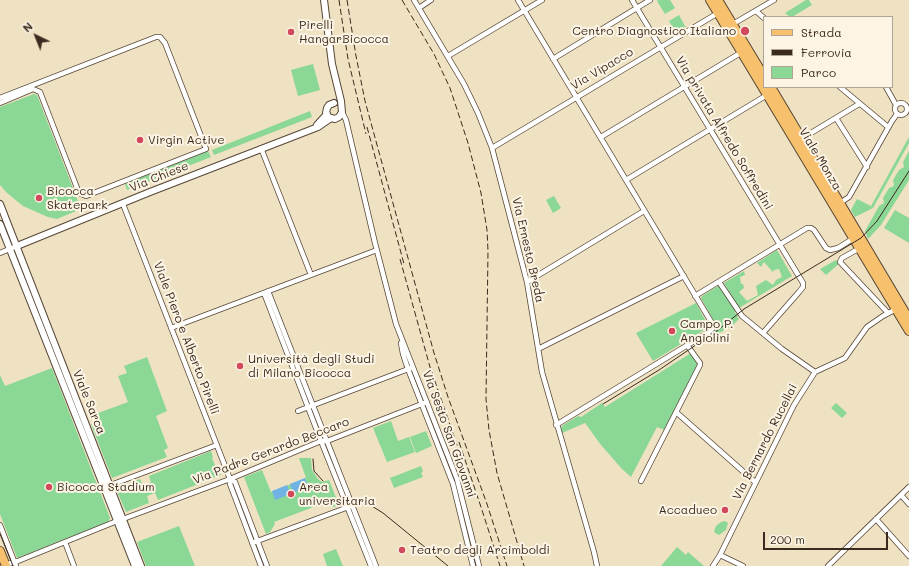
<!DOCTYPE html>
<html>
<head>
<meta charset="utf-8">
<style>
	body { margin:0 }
	#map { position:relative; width:909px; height:566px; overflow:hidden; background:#efe2c2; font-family:Mali,sans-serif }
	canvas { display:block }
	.legend { position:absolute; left:763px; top:16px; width:130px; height:72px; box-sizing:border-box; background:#fcf5e5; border:1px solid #afa495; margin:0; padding:5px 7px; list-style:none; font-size:12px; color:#3b2a1e }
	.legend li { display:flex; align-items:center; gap:8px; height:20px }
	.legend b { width:20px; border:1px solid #afa495 }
	.north { position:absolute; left:16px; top:16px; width:40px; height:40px; -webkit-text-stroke:3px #fcf5e5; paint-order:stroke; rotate:317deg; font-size:11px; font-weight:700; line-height:16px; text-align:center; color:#3b2a1e }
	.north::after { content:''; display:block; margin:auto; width:14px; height:18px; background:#3b2a1e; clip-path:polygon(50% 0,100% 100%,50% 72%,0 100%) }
	.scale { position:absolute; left:763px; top:532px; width:125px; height:18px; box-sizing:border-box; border:2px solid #3b2a1e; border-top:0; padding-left:5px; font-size:12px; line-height:14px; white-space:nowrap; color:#3b2a1e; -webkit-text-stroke:3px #fcf5e5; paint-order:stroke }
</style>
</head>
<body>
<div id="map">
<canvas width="909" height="566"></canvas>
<ul class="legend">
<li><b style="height:5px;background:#f7c06c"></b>Strada</li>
<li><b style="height:5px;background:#3b2a1e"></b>Ferrovia</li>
<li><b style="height:11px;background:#8ad796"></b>Parco</li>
</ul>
<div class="north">N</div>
<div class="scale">200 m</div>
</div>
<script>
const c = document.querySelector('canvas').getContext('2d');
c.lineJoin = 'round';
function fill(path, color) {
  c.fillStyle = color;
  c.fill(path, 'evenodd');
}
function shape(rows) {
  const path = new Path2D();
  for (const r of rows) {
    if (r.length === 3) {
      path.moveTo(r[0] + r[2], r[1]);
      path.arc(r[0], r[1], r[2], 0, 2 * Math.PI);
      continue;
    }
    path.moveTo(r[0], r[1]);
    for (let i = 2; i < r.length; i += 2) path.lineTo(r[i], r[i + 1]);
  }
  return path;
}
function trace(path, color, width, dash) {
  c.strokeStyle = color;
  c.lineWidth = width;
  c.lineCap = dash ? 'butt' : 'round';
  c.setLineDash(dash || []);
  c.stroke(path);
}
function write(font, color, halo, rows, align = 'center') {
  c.font = font + ' Mali,sans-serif';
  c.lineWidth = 4;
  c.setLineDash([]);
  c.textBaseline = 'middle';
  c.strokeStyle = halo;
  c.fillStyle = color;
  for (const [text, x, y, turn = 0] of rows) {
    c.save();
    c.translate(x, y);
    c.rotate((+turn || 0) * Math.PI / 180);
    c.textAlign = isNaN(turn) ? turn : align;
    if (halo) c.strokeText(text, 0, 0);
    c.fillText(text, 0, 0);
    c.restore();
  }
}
const green = shape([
	[658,0,670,0,675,8,665,14,657,1],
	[806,0,809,0,812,5,792,17,790,17,785,13],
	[679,15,686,28,676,34,669,21],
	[313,64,320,90,298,96,291,70],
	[34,94,37,95,81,209,57,219,48,217,23,206,7,193,0,185,0,107],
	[310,111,312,117,214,155,212,150],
	[909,137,909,143,873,208,855,217,851,210,857,199,871,206],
	[208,151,211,157,127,190,125,184],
	[909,151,909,180,881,225,868,239,865,231,879,206,884,203,883,198,889,188,892,187,894,185,893,180,899,170,904,167,903,162],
	[554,196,561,208,553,213,546,200],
	[895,210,909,218,909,243,884,228],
	[777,250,792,276,739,308,724,283,744,271,745,275,740,277,741,284,743,284,744,288,739,292,747,301,758,295,756,286,766,280,773,285,776,280,782,277,779,269,774,270,773,272,764,262,761,267,757,263],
	[836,260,840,263,826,275,820,269],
	[718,286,725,292,735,309,735,313,738,316,737,317,739,319,733,325,716,335,713,331,715,326,714,321,701,298,702,296],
	[696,303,709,327,653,361,636,333],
	[691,353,697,362,697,367,664,430,657,427,631,477,622,469,601,445,585,423,562,433,561,428,563,425,578,416,581,417,602,403,605,407],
	[147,357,167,411,156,416,168,448,164,450,167,457,112,478,91,424,96,421,93,415,128,402,118,376,127,373,124,366],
	[52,368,110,518,108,522,17,558,0,514,0,375,5,386],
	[836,403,847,413,842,418,831,408],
	[391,421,398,441,409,437,415,452,387,462,373,428],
	[426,431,432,446,416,453,410,437],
	[211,451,213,457,212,458,217,470,218,469,221,475,158,500,155,493,147,496,149,503,126,512,116,489,140,479,143,486,151,482,149,476],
	[299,458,311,458,312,470,318,479,322,482,329,480,339,505,334,507,326,506,324,503,274,522,275,524,270,532,266,534,244,477,262,470,271,492,306,478],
	[421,466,423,472,421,473,423,477,394,488,390,478],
	[725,521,728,523,726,530,719,535,715,533,714,531,716,526,721,522],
	[179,526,195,566,146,566,137,542],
	[677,547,686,555,688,552,704,566,661,566],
	[336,549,343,566,327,566,323,554]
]);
const water = shape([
	[305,478,308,487,293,493,290,484],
	[287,485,291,494,275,500,272,491]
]);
const minor = shape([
	[414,0,464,84,478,113,492,148,527,282,542,372,594,552,597,566],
	[518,0,713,325,712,329,709,332,556,425],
	[632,0,803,283,803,287,799,292,763,333],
	[419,8,431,0],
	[756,11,764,18],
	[733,24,774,0],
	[448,56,542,0],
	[553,59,650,0],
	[840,87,888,127],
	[886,87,896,105],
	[0,98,156,37,160,37,165,43,206,149,86,196,79,193,40,92,33,89,0,103],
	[901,109,6],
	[342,112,346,120,375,243,396,324,457,479,479,566],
	[836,118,867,167],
	[601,137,742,52],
	[801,139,859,104],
	[261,148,311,275],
	[492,148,718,13],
	[626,180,767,95],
	[840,203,849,197,892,121,897,114],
	[123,204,230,479,230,484,261,566],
	[860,248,842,258,840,262,888,313],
	[0,253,17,246],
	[527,282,644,211],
	[719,282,742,316,782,349,815,372],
	[268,291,376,566],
	[264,293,321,441,371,566],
	[695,296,807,228,811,228,814,230,826,248,830,250,838,248,854,238],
	[171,328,377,250],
	[401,343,403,354,408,369,453,484,473,566],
	[538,349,684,276],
	[298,411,411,368],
	[676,412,755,482],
	[230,479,235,482,267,566],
	[641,481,700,365,700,363,687,345],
	[108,486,217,445],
	[901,495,909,504],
	[123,519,230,479,321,441,327,441,427,402],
	[876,519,909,556],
	[0,525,16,566],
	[65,542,74,566],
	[252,543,351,506],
	[720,555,743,566],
	[5,565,18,561,117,521],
	[713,566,720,555,794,405,815,372,845,358,867,327,883,316,896,309],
	[828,566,909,487]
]);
const tertiary = shape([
	[328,116,326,113,327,108,329,105,334,103],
	[317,125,327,114],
	[0,204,141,566],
	[0,224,135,566],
	[17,246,150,192,318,127,331,118,335,119,339,117,342,112,341,101,332,64,324,0]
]);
const primary = shape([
	[710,0,909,331],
	[718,0,764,76],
	[771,87,909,319],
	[0,551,6,566]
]);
const tram = shape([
	[603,404,659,370,718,330,744,309,861,238,877,221,909,171],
	[313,459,314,471,323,481],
	[367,503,383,513,448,566],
	[0,534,13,566]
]);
const rail = shape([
	[339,0,348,59,366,134],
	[347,0,356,56,365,101,434,353,448,397,487,504,507,566],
	[402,0,434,54,450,88,468,143,481,193,487,230,488,251,486,399,489,430,497,473,524,566],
	[367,127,404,264],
	[400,259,430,367,458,448],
	[459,442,481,507,500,566]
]);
const markers = [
	[745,31,5,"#d1495b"],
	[291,32,4,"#d1495b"],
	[140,140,4,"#d1495b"],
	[39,198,4,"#d1495b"],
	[672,331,4,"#d1495b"],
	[240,366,4,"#d1495b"],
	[49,487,4,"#d1495b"],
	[291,494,4,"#d1495b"],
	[725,510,4,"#d1495b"],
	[402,550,4,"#d1495b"]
];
const poiNames = [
	["Pirelli",299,25],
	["HangarBicocca",299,39],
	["Centro Diagnostico Italiano",736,31,"right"],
	["Virgin Active",148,140],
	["Bicocca",47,191],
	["Skatepark",47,205],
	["Campo P.",680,324],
	["Angiolini",680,338],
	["Università degli Studi",248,359],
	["di Milano Bicocca",248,373],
	["Bicocca Stadium",57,487],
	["Area",299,487],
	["universitaria",299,501],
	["Accadueo",717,510,"right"],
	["Teatro degli Arcimboldi",410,550]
];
const streetNames = [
	["Via Vipacco",602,69,-31],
	["Via privata Alfredo Soffredini",724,133,59],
	["Viale Monza",820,159,59],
	["Via Chiese",159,177,-22],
	["Via Ernesto Breda",528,250,77],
	["Viale Piero e Alberto Pirelli",186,338,69],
	["Viale Sarca",89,402,68],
	["Via Sesto San Giovanni",449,434,70],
	["Via Bernardo Rucellai",765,442,-63],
	["Via Padre Gerardo Beccaro",271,451,-21]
];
fill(green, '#8ad796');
fill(water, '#71b2e5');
trace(minor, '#564637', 6);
trace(tertiary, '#564637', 8);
trace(primary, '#564637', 10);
trace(minor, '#fff', 4.5);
trace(tertiary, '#fff', 6);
trace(primary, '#f7c06c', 8);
trace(tram, '#3b2a1e', 1);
trace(rail, '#3b2a1e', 1, [6, 3]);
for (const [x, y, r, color] of markers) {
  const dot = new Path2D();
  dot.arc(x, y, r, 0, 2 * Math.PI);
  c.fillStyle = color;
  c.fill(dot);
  trace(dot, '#fcf5e5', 1.5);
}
write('12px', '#3b2a1e', '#fcf5e5', poiNames, 'left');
write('12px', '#3b2a1e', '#fcf5e5', streetNames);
</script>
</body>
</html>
